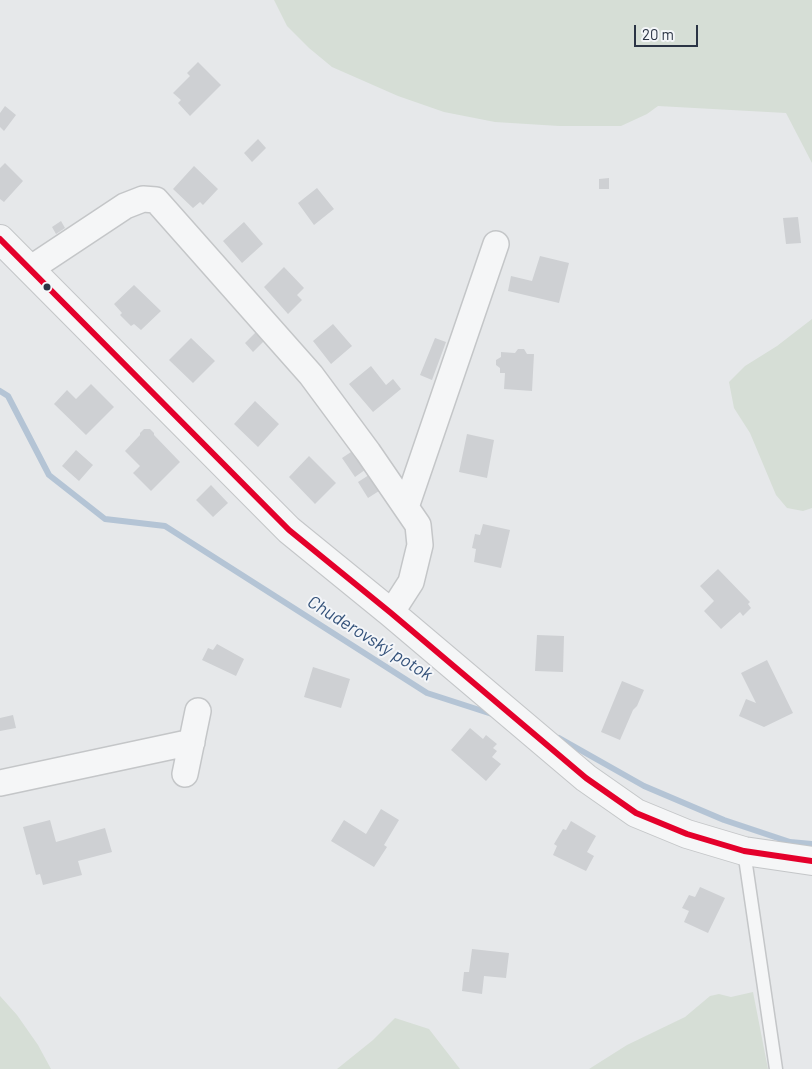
<!DOCTYPE html>
<html>
<head>
<meta charset="utf-8">
<style>
	body { margin:0 }
	#map { position:relative; width:812px; height:1069px; overflow:hidden; background:#e6e8ea; font-family:Barlow,sans-serif }
	canvas { display:block }
	.scale { position:absolute; left:634px; top:25px; width:64px; height:22px; box-sizing:border-box; border:2px solid #2b3445; border-top:0; padding-left:6px; font-size:15px; line-height:18px; white-space:nowrap; color:#2b3445; -webkit-text-stroke:4px #f4f6f9; paint-order:stroke }
</style>
</head>
<body>
<div id="map">
<canvas width="812" height="1069"></canvas>
<div class="scale">20 m</div>
</div>
<script>
const c = document.querySelector('canvas').getContext('2d');
c.lineJoin = 'round';
function fill(path, color) {
  c.fillStyle = color;
  c.fill(path, 'evenodd');
}
function shape(rows) {
  const path = new Path2D();
  for (const r of rows) {
    path.moveTo(r[0], r[1]);
    for (let i = 2; i < r.length; i += 2) path.lineTo(r[i], r[i + 1]);
  }
  return path;
}
function trace(path, color, width, dash) {
  c.strokeStyle = color;
  c.lineWidth = width;
  c.lineCap = dash ? 'butt' : 'round';
  c.setLineDash(dash || []);
  c.stroke(path);
}
function write(font, color, halo, rows, align = 'center') {
  c.font = font + ' Barlow,sans-serif';
  c.lineWidth = 4;
  c.setLineDash([]);
  c.textBaseline = 'middle';
  c.strokeStyle = halo;
  c.fillStyle = color;
  for (const [text, x, y, turn = 0] of rows) {
    c.save();
    c.translate(x, y);
    c.rotate((+turn || 0) * Math.PI / 180);
    c.textAlign = isNaN(turn) ? turn : align;
    if (halo) c.strokeText(text, 0, 0);
    c.fillText(text, 0, 0);
    c.restore();
  }
}
const green = shape([
	[274,0,812,0,812,163,786,113,658,106,647,114,621,126,559,126,495,122,444,112,398,96,332,67,309,48,287,26],
	[812,319,812,508,803,511,787,508,776,495,750,433,734,408,729,382,745,366,777,346],
	[753,992,768,1069,589,1069,627,1045,685,1017,710,996,719,994,731,997],
	[0,996,17,1015,38,1045,51,1069,0,1069],
	[395,1018,429,1029,460,1069,337,1069,373,1040]
]);
const stream = shape([
	[0,391,8,396,49,475,105,519,165,526,427,693,495,715],
	[559,738,644,786,724,820,790,842,812,844]
]);
const building = shape([
	[198,62,221,85,190,116,178,103,181,100,173,93,190,76,187,73],
	[5,106,16,115,4,131,0,127,0,113],
	[258,139,266,148,252,162,244,153],
	[5,163,23,181,4,202,0,199,0,168],
	[194,166,218,189,203,205,200,202,193,208,173,189],
	[609,178,609,189,599,189,599,179],
	[317,188,334,209,314,225,298,203],
	[798,217,801,243,786,244,783,218],
	[61,221,65,228,56,234,52,227],
	[244,222,263,244,242,263,223,241],
	[540,256,569,263,559,303,508,291,511,276,532,281],
	[284,267,304,288,297,295,302,300,288,314,264,287],
	[134,285,161,311,141,330,134,324,131,326,120,315,122,313,114,304],
	[333,324,352,346,331,364,313,341],
	[260,328,268,337,253,352,245,343],
	[191,338,215,361,193,383,169,360],
	[435,338,446,342,432,380,420,375],
	[518,349,524,349,527,354,534,354,532,391,504,389,505,373,500,373,500,368,496,365,496,360,501,357,501,352,515,353],
	[371,366,386,385,393,379,401,389,373,412,349,384],
	[91,384,114,407,86,435,54,404,67,390,76,399],
	[255,401,279,424,258,447,234,424],
	[144,429,150,429,154,433,154,435,180,462,151,491,133,473,140,466,125,451,140,435,140,433],
	[467,434,494,440,487,478,459,472],
	[357,448,369,467,355,477,342,458],
	[76,450,93,465,79,481,62,466],
	[309,456,336,483,315,504,289,477],
	[369,475,379,491,368,498,358,482],
	[211,485,228,503,213,517,196,500],
	[483,524,510,530,501,568,474,562,476,549,472,548,475,534,480,535],
	[718,569,750,602,748,604,751,608,743,616,740,612,721,629,704,611,714,601,700,586],
	[537,635,564,636,563,672,535,671],
	[217,644,244,659,236,676,202,660,208,648,213,650],
	[767,660,793,713,764,727,739,716,746,699,756,703,741,673],
	[313,667,350,679,341,708,304,697],
	[622,681,644,690,637,706,633,710,620,740,601,732],
	[13,715,16,728,0,731,0,718],
	[470,728,483,739,486,735,497,744,493,748,497,751,492,757,501,764,486,781,451,750],
	[381,809,399,820,384,845,387,847,374,867,331,841,344,820,366,834],
	[50,820,56,842,105,828,112,852,78,861,82,875,43,885,40,874,36,875,23,827],
	[571,821,596,836,587,852,594,856,586,871,553,855,557,846,554,844,563,829,566,830],
	[700,887,725,898,708,933,684,922,689,911,682,908,689,895,695,897],
	[472,949,509,953,506,978,484,976,482,994,462,991,464,972,469,972]
]);
const service = shape([
	[744,851,776,1069]
]);
const minor = shape([
	[30,269,125,206,143,199,156,200,311,375,368,452,418,525,420,545,411,582,391,613],
	[406,507,496,244],
	[185,774,198,711],
	[0,783,192,742]
]);
const tertiary = shape([
	[0,239,289,530,391,613,586,778,636,813,687,834,744,851,812,861]
]);
const bus1 = shape([
	[0,239,289,530,391,613,586,778,636,813,687,834,744,851,812,861]
]);
const markers = [
	[47,287,4.5,"#2b3445"]
];
const waterNames = [
	["Chuderovský potok",370,638,32]
];
fill(green, '#d6ded6');
trace(stream, '#b4c4d5', 6);
fill(building, '#ced0d3');
trace(service, '#c4c6c8', 15);
trace(minor, '#c4c6c8', 28);
trace(tertiary, '#c4c6c8', 30);
trace(service, '#f5f6f7', 12);
trace(minor, '#f5f6f7', 25);
trace(tertiary, '#f5f6f7', 28);
trace(bus1, '#e4002b', 6);
for (const [x, y, r, color] of markers) {
  const dot = new Path2D();
  dot.arc(x, y, r, 0, 2 * Math.PI);
  c.fillStyle = color;
  c.fill(dot);
  trace(dot, '#f4f6f9', 2);
}
write('italic 18px', '#34527a', '#f4f6f9', waterNames);
</script>
</body>
</html>
